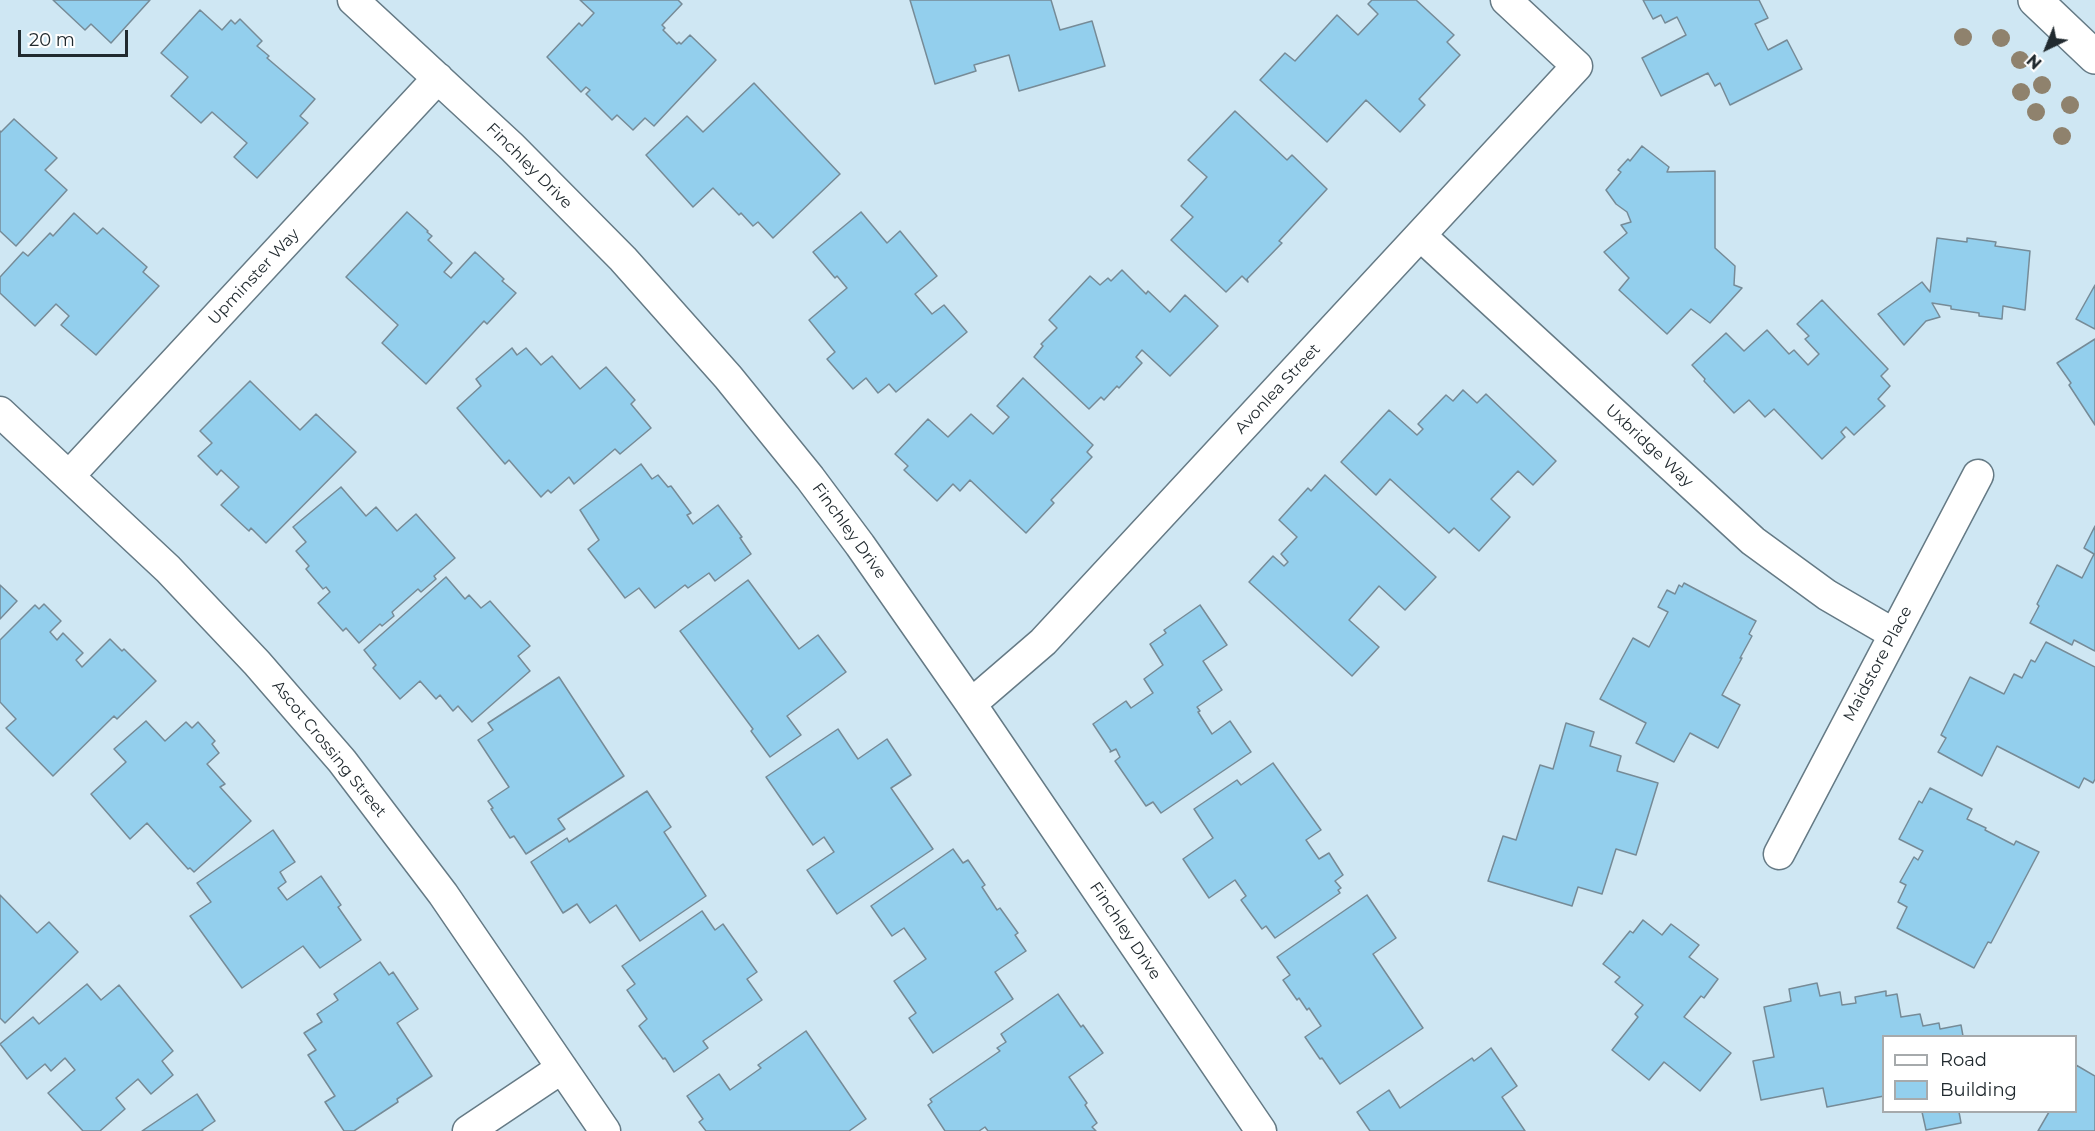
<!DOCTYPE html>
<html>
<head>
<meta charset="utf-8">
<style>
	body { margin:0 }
	#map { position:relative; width:2095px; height:1131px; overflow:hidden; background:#cfe7f3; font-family:Montserrat,sans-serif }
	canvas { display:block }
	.legend { position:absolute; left:1882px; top:1035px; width:195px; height:78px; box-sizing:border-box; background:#fff; border:2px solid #a6aaac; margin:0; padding:8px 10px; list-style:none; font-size:18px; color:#212a2f }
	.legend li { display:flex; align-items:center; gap:12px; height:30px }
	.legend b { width:30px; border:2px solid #a6aaac }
	.north { position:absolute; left:2017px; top:18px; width:60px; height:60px; -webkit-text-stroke:4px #fff; paint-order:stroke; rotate:223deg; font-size:16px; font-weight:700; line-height:24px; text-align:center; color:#212a2f }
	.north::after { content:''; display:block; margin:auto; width:21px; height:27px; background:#212a2f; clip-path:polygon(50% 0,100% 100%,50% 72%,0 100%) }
	.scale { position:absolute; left:18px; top:30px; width:110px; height:27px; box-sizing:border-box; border:3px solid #212a2f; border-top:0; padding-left:8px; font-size:18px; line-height:21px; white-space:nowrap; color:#212a2f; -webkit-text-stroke:4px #fff; paint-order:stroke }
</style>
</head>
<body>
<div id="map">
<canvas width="2095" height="1131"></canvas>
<ul class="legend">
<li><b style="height:8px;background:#fff"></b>Road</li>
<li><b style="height:16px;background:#93cfed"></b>Building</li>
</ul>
<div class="north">N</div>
<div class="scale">20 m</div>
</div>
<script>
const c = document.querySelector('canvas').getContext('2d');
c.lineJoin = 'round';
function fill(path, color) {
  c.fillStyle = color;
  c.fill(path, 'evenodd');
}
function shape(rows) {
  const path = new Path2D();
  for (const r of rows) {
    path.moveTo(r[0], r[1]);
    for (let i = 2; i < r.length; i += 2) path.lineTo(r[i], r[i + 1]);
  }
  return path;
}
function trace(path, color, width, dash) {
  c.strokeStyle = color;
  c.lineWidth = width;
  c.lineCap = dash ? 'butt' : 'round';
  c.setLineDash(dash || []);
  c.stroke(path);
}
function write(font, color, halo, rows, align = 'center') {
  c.font = font + ' Montserrat,sans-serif';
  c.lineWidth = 4.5;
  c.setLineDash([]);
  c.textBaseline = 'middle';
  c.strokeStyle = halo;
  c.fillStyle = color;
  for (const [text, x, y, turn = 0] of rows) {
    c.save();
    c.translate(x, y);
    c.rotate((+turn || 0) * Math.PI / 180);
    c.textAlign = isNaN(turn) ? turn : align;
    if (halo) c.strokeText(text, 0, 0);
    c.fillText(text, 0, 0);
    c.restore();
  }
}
const building = shape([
	[53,0,150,0,111,43,91,24,85,30,53,0],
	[580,0,678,0,682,4,662,25,665,28,663,30,677,44,679,42,681,44,690,35,716,60,654,126,645,118,633,130,617,115,612,120,586,94,590,90,586,87,581,92,547,57,579,23,582,26,594,13,580,0],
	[910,0,1051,0,1060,30,1092,21,1105,66,1019,91,1009,55,974,65,976,71,935,84,910,0],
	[1372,0,1416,0,1454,35,1447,42,1460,55,1419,99,1425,105,1400,132,1366,100,1327,142,1260,80,1285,53,1295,61,1337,15,1358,35,1378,14,1368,4,1372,0],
	[1643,0,1759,0,1768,18,1755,24,1768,50,1787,40,1802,69,1730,105,1720,83,1715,86,1708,73,1661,96,1642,58,1686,35,1677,17,1665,23,1661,15,1653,19,1643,0],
	[200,10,222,30,231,20,235,24,240,19,262,41,257,46,269,56,267,58,315,99,300,116,308,123,257,178,234,157,247,143,212,112,201,123,171,96,188,77,161,53,200,10],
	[754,83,840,174,773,238,758,222,753,226,741,213,739,215,713,188,693,207,646,155,687,116,703,132,754,83],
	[1235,111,1287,160,1292,155,1327,189,1279,241,1282,243,1247,279,1248,282,1242,276,1226,292,1171,240,1193,217,1181,206,1207,177,1188,160,1235,111],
	[14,119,57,158,45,170,67,190,16,246,0,231,0,131,1,132,14,119],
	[1642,146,1669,167,1667,172,1715,171,1715,248,1735,266,1734,285,1742,288,1710,323,1691,309,1667,334,1619,290,1629,278,1604,252,1627,233,1621,225,1631,222,1627,212,1616,204,1606,190,1621,172,1618,170,1628,159,1630,161,1642,146],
	[407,212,428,231,427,232,432,236,428,240,452,263,444,272,451,278,475,252,504,279,502,281,516,293,487,324,484,321,426,384,382,343,398,325,346,277,407,212],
	[861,212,887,243,900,231,937,276,915,294,932,314,944,305,967,332,896,392,889,384,878,393,866,378,853,389,827,359,835,352,809,320,847,288,837,276,835,278,813,252,861,212],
	[74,213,97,234,103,228,147,267,143,272,159,286,96,355,61,325,69,316,56,304,35,326,0,293,0,277,23,252,28,256,50,233,53,236,74,213],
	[1937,238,1967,242,1967,238,1996,242,1995,246,2030,251,2025,310,2003,306,2002,319,1979,316,1979,313,1951,309,1951,306,1932,303,1940,317,1926,321,1904,345,1878,314,1922,282,1930,292,1937,238],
	[1122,270,1146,294,1148,291,1170,312,1185,295,1218,326,1170,376,1142,350,1136,357,1142,363,1119,388,1117,386,1104,400,1101,397,1089,409,1034,357,1043,346,1041,344,1057,328,1049,320,1090,276,1100,285,1108,278,1111,281,1122,270],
	[2095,285,2095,329,2076,319,2095,285],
	[1822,300,1888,369,1881,376,1890,386,1878,399,1885,406,1854,435,1846,427,1841,432,1845,437,1822,459,1774,409,1765,417,1749,400,1734,413,1704,381,1705,379,1692,365,1726,333,1744,351,1767,330,1789,354,1794,350,1808,365,1819,354,1805,339,1809,336,1797,324,1822,300],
	[2095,339,2095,425,2069,385,2071,383,2057,363,2095,339],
	[512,348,517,355,526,348,541,365,552,356,580,389,606,367,635,400,631,404,651,428,620,454,615,449,574,484,569,477,551,493,548,490,541,497,509,460,505,464,457,408,481,386,476,379,512,348],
	[1023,378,1093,445,1087,452,1092,457,1051,500,1054,503,1026,533,970,480,960,491,953,484,937,501,904,470,908,466,895,454,928,419,948,437,971,414,993,434,1009,417,997,406,1023,378],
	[250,381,300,430,316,414,356,452,266,543,251,528,249,531,221,505,239,487,221,470,217,475,198,456,212,443,200,431,250,381],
	[1463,390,1477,403,1486,394,1556,461,1533,485,1518,471,1491,499,1510,517,1479,551,1454,528,1449,533,1390,479,1376,495,1341,462,1389,410,1417,435,1423,429,1418,424,1446,395,1453,401,1463,390],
	[641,464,652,479,658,475,668,487,671,486,691,513,687,515,693,524,718,505,742,537,740,538,751,554,715,581,709,573,688,588,685,585,655,608,639,588,625,598,588,549,599,540,580,510,641,464],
	[1325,475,1436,577,1405,610,1379,586,1349,620,1379,647,1352,676,1249,582,1273,556,1284,566,1288,562,1281,554,1297,537,1279,520,1308,488,1311,491,1325,475],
	[341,487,366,516,376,507,397,531,416,514,455,558,434,576,436,579,421,592,418,589,392,612,394,616,382,626,380,624,359,643,346,628,343,631,318,603,330,592,326,587,323,589,306,569,309,566,296,551,306,542,293,527,341,487],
	[2095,526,2095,651,2074,640,2072,645,2030,623,2039,606,2037,604,2057,565,2082,578,2094,554,2084,548,2095,526],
	[446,577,465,599,469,595,481,608,490,601,530,646,518,656,530,671,472,722,458,706,453,711,440,695,436,699,420,681,400,699,373,668,376,665,364,650,446,577],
	[748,580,799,649,818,635,846,672,787,716,801,735,770,757,751,731,753,729,680,631,748,580],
	[1684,583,1756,621,1749,634,1752,636,1740,658,1742,658,1722,695,1740,705,1718,748,1690,733,1674,762,1636,743,1646,723,1600,699,1633,638,1649,647,1668,612,1658,607,1667,590,1675,594,1679,585,1682,587,1684,583],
	[0,585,17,601,0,619,0,585],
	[44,604,61,621,50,632,57,640,63,633,83,653,76,660,82,667,110,639,122,651,124,649,156,681,117,719,114,716,53,776,6,728,16,719,0,702,0,640,35,605,39,609,44,604],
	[1200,605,1227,645,1203,661,1222,690,1197,707,1200,711,1198,712,1212,734,1230,721,1251,752,1161,813,1153,802,1146,806,1115,761,1120,757,1116,749,1110,752,1111,751,1093,724,1126,701,1131,708,1153,693,1144,679,1163,665,1150,644,1166,633,1164,630,1200,605],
	[2046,642,2095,667,2095,779,2093,783,2084,778,2079,788,1997,746,1982,776,1938,752,1946,738,1941,735,1970,677,2004,694,2014,674,2022,678,2031,660,2035,662,2046,642],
	[559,677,624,776,558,819,565,829,526,854,514,836,510,838,491,809,493,808,488,801,509,787,478,740,493,730,488,723,559,677],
	[146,721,165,741,186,722,192,728,198,722,215,741,212,744,219,753,207,764,225,784,220,787,251,821,194,872,190,868,188,869,147,823,130,839,91,794,126,762,114,749,146,721],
	[1566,723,1594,732,1590,746,1621,756,1617,771,1658,783,1636,855,1616,849,1602,894,1578,887,1572,906,1488,881,1503,836,1516,840,1540,765,1553,769,1566,723],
	[838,729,858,759,887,739,911,775,891,788,933,849,837,914,807,870,834,852,824,837,813,845,766,777,838,729],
	[1273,763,1321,830,1306,840,1319,859,1329,853,1343,875,1335,881,1341,888,1338,890,1340,893,1275,938,1266,926,1262,929,1241,900,1246,896,1235,880,1209,898,1183,859,1213,838,1194,809,1237,780,1241,785,1273,763],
	[1930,788,1972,809,1967,819,1986,828,1985,830,2014,845,2016,841,2039,852,1991,943,1988,942,1974,968,1897,928,1907,907,1898,902,1906,885,1900,882,1914,857,1918,860,1923,851,1899,839,1919,801,1922,803,1930,788],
	[647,791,671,827,664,832,706,896,640,941,616,905,590,923,577,904,563,913,531,862,567,838,569,842,647,791],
	[273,830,295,862,280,872,286,882,278,888,287,900,321,876,341,905,338,907,361,940,320,968,303,946,242,988,190,916,211,902,197,883,273,830],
	[953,849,963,863,968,860,985,885,982,887,997,910,1000,908,1018,933,1015,935,1026,951,995,972,1013,999,933,1053,909,1018,916,1013,894,981,926,959,904,928,892,936,871,906,953,849],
	[0,895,37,933,49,922,78,952,5,1023,0,1018,0,895],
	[1367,895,1396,938,1373,954,1423,1028,1340,1084,1322,1058,1320,1059,1305,1037,1321,1026,1309,1008,1307,1010,1299,998,1297,1000,1283,980,1290,975,1277,957,1367,895],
	[702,911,715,930,723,924,757,972,747,979,762,1000,703,1041,708,1048,674,1072,665,1058,663,1059,639,1026,647,1019,627,990,635,984,622,966,702,911],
	[1643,920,1662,935,1671,924,1699,945,1689,957,1718,979,1704,998,1701,996,1684,1017,1731,1053,1700,1091,1664,1062,1649,1080,1612,1050,1638,1017,1635,1014,1643,1005,1615,982,1620,977,1603,964,1630,931,1633,933,1643,920],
	[380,962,389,975,393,972,418,1009,397,1023,432,1076,397,1099,398,1102,354,1131,344,1131,325,1102,335,1096,308,1055,316,1050,304,1033,322,1022,317,1014,338,1000,334,994,380,962],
	[1817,983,1820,996,1840,992,1842,1005,1856,1003,1855,997,1886,991,1886,996,1897,994,1901,1017,1920,1014,1923,1026,1939,1023,1940,1029,1961,1025,1963,1036,1884,1036,1884,1096,1827,1107,1823,1088,1761,1100,1753,1061,1774,1057,1764,1007,1791,1001,1789,989,1817,983],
	[87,984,101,1000,119,985,173,1051,162,1061,173,1075,151,1094,138,1079,116,1098,125,1109,100,1131,83,1131,48,1093,75,1070,65,1058,51,1071,45,1064,27,1079,0,1044,33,1017,39,1024,87,984],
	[1058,994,1081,1027,1083,1025,1103,1053,1069,1077,1087,1103,1085,1105,1097,1123,1092,1127,1096,1131,988,1131,985,1127,979,1131,945,1131,928,1105,932,1102,930,1099,1000,1051,997,1048,1006,1042,1001,1034,1058,994],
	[806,1031,866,1119,849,1131,706,1131,699,1122,703,1119,687,1096,719,1074,730,1090,761,1068,758,1065,806,1031],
	[1491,1048,1517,1086,1502,1097,1525,1131,1370,1131,1357,1112,1389,1090,1400,1108,1472,1058,1474,1061,1491,1048],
	[2076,1065,2095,1076,2095,1131,2038,1131,2049,1112,2076,1112,2076,1065],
	[197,1094,215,1121,202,1130,203,1131,142,1131,197,1094],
	[1922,1112,1959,1112,1961,1123,1926,1130,1922,1112]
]);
const street = shape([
	[353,0,512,147,623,259,728,377,810,478,860,545,971,704,1261,1131],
	[1421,236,1753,541,1827,595,1894,634],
	[0,412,168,569,257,663,342,761,443,894,605,1131],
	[69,476,438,78],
	[971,704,1043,642,1577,66,1506,0],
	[1779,854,1978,475],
	[468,1131,562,1068]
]);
const secondary = shape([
	[2035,0,2095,57]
]);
const trees = [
	[1963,37],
	[2001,38],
	[2020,60],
	[2042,85],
	[2021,92],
	[2070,105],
	[2036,112],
	[2062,136]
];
const streetNames = [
	["Finchley Drive",529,166,45],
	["Upminster Way",254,277,-47],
	["Avonlea Street",1278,389,-47],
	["Uxbridge Way",1649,446,43],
	["Finchley Drive",849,531,54],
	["Maidstore Place",1878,664,-62],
	["Ascot Crossing Street",329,749,51],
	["Finchley Drive",1125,931,56]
];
fill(building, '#93cfed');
trace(building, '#768b97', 1.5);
trace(street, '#657a85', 33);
trace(secondary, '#657a85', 36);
trace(street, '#fff', 30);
trace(secondary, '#fff', 33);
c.fillStyle = '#8f826d';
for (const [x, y] of trees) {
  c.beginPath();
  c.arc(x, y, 9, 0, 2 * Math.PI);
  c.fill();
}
write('16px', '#212a2f', '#fff', streetNames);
</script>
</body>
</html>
